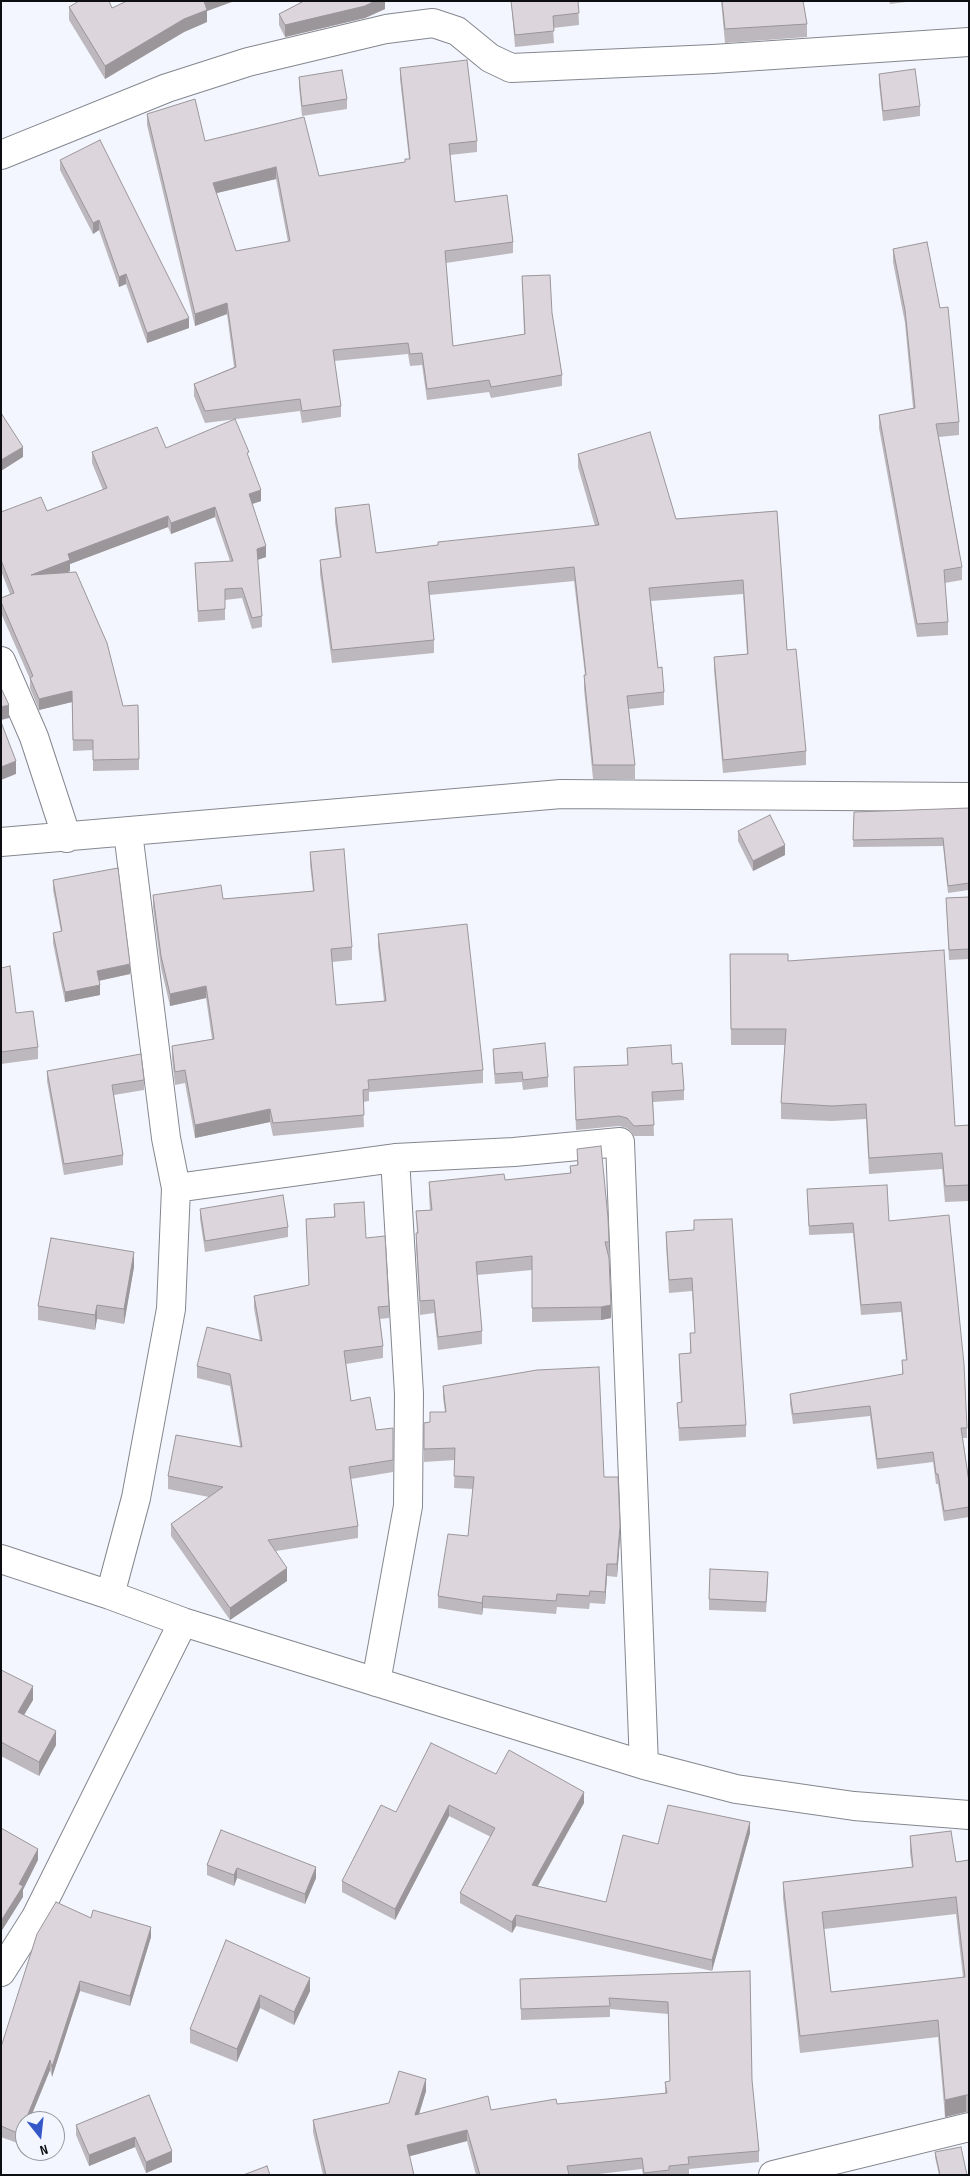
<!DOCTYPE html>
<html>
<head>
<meta charset="utf-8">
<style>
	body { margin:0 }
	#map { position:relative; width:970px; height:2176px; overflow:hidden; background:#f3f6fe; font-family:"Sofia Sans Condensed",sans-serif }
	canvas { display:block }
	.frame { position:absolute; inset:0; border:2px solid #0d0e11; pointer-events:none }
	.north { position:absolute; left:15px; top:2111px; width:50px; height:50px; box-sizing:border-box; background:#f3f6fe; border:1px solid #97999f; border-radius:50%; rotate:164deg; font-size:14px; font-weight:700; line-height:20px; text-align:center; color:#0d0e11 }
	.north::after { content:''; display:block; margin:auto; width:18px; height:22px; background:#3557c8; clip-path:polygon(50% 0,100% 100%,50% 72%,0 100%) }
</style>
</head>
<body>
<div id="map">
<canvas width="970" height="2176"></canvas>
<div class="frame"></div>
<div class="north">N</div>
</div>
<script>
const c = document.querySelector('canvas').getContext('2d');
c.lineJoin = 'round';
function shape(rows) {
  const path = new Path2D();
  for (const r of rows) {
    path.moveTo(r[0], r[1]);
    for (let i = 2; i < r.length; i += 2) path.lineTo(r[i], r[i + 1]);
  }
  return path;
}
function trace(path, color, width, dash) {
  c.strokeStyle = color;
  c.lineWidth = width;
  c.lineCap = dash ? 'butt' : 'round';
  c.setLineDash(dash || []);
  c.stroke(path);
}
function fill(path, color) {
  c.fillStyle = color;
  c.fill(path, 'evenodd');
}
const minor = shape([
	[1,155,167,88,248,62,386,29,433,23,457,31,490,58,511,68,713,59,969,42],
	[1,661,34,737,67,838],
	[1,842,561,794,969,797],
	[176,1188,395,1158,514,1152,620,1142,644,1765],
	[1,1559,110,1595,183,1622,644,1765,736,1789,854,1806,969,1815],
	[110,1595,136,1498,171,1309,176,1188,166,1138,128,832],
	[376,1682,408,1506,409,1394,395,1158],
	[1,1972,36,1917,183,1622],
	[773,2175,969,2127]
]);
const wall = shape([
	[232,1,207,11,207,22,184,32,105,79,69,20,69,7,112,8],
	[299,1,385,1,385,9,365,18,285,37,279,25,279,14,300,4],
	[511,1,578,1,579,25,553,28,554,43,515,47],
	[721,1,803,1,807,24,807,37,725,43],
	[889,1,914,1,890,4],
	[400,68,477,141,477,152,450,155,455,202,513,242,513,253,446,263,453,346,524,334,522,276,552,313,562,375,562,386,491,398,489,392,427,400,422,365,410,366,408,354,334,361,341,406,341,417,302,423,300,411,205,423,194,396,194,384,234,367,227,314,195,326,147,125,147,114,205,141,319,176,405,162,409,159,400,79],
	[276,179,288,242,236,251,216,193],
	[879,74,920,106,920,116,883,121,879,84],
	[299,77,347,99,347,109,302,116,299,87],
	[60,160,189,328,147,343,126,284,119,287,99,230,93,234,60,170],
	[893,249,959,422,959,435,939,437,962,567,962,580,945,583,948,622,948,635,917,637,879,428,879,415,913,408,905,323,893,262],
	[166,448,249,457,261,501,252,504,266,557,257,560,262,616,262,627,252,629,242,598,225,600,225,620,198,622,195,563,230,561,215,517,171,534,168,527,70,564,70,571,66,573,123,706,139,759,139,770,93,771,93,750,73,751,72,702,39,710,30,688,30,679,1,613,1,598,10,594,1,571,1,512,47,511,103,490,92,463,92,452],
	[578,454,676,519,777,511,787,650,806,751,806,765,723,773,714,670,714,657,747,654,743,594,651,601,658,668,664,692,664,705,629,709,635,765,635,779,593,779,584,689,584,675,585,675,574,581,429,595,434,640,434,653,332,663,320,574,320,560,340,558,335,522,335,508,376,553,595,526,578,467],
	[969,808,969,890,948,893,943,846,853,847,854,812],
	[738,831,785,855,753,871,738,841],
	[310,852,352,947,352,960,332,962,336,1005,384,1001,378,946,378,934,483,1070,483,1083,369,1092,369,1101,363,1102,364,1127,273,1136,270,1122,195,1138,185,1083,175,1085,172,1058,172,1046,212,1039,206,998,170,1006,161,968,153,907,153,895,223,899,313,891,310,864],
	[53,880,130,974,99,981,100,995,65,1002,53,943,53,933,61,932,53,890],
	[969,897,969,959,949,960,946,898],
	[730,954,788,961,955,1126,969,1125,969,1201,945,1202,942,1169,869,1174,866,1119,832,1121,781,1119,781,1103,785,1045,731,1045],
	[1,968,16,1013,38,1047,38,1059,1,1064],
	[627,1048,672,1064,684,1090,684,1100,653,1102,654,1136,634,1136,627,1128,619,1126,576,1130,574,1077,628,1065],
	[493,1049,548,1077,548,1087,523,1090,522,1082,495,1084,493,1059],
	[47,1071,144,1080,144,1090,114,1095,123,1155,123,1165,64,1175,47,1081],
	[577,1149,609,1242,611,1318,601,1320,532,1322,532,1270,477,1275,482,1331,482,1344,438,1350,434,1313,420,1315,416,1247,416,1233,417,1233,416,1211,430,1210,429,1195,429,1182,505,1180,570,1173,570,1166,577,1165],
	[807,1189,889,1221,967,1428,967,1438,963,1438,969,1482,969,1517,944,1521,938,1484,936,1484,933,1462,877,1469,870,1416,793,1424,790,1404,790,1394,902,1375,902,1360,906,1360,901,1312,861,1315,853,1233,809,1235],
	[334,1204,366,1238,389,1306,389,1318,380,1319,383,1346,383,1358,346,1364,351,1401,376,1430,393,1428,393,1472,351,1479,358,1526,358,1538,276,1551,287,1581,230,1620,171,1536,171,1524,209,1497,168,1489,168,1476,240,1446,230,1386,197,1378,197,1366,260,1341,254,1308,254,1296,309,1285,306,1219,334,1217],
	[200,1209,288,1227,288,1237,205,1252,200,1219],
	[694,1220,746,1425,746,1437,679,1441,677,1403,681,1402,679,1366,679,1354,690,1353,690,1333,695,1333,692,1291,669,1293,666,1244,666,1232,694,1230],
	[134,1267,124,1324,97,1319,95,1330,38,1320,38,1306],
	[443,1386,604,1477,620,1538,617,1577,607,1576,605,1604,590,1603,589,1609,557,1607,556,1614,483,1608,482,1615,438,1608,438,1596,468,1536,473,1489,454,1488,455,1460,424,1462,424,1423,430,1422,430,1412,445,1412,443,1398],
	[768,1582,766,1612,709,1610,709,1599],
	[1,1670,33,1700,24,1715,56,1745,39,1776,1,1756],
	[496,1774,584,1803,538,1886,606,1902,658,1844,750,1833,712,1971,516,1926,512,1933,460,1903,460,1893,491,1837,449,1816,395,1920,342,1892,342,1881,396,1812],
	[221,1830,316,1878,305,1904,237,1878,234,1886,207,1875,207,1865],
	[910,1836,956,1862,969,1860,969,2112,966,2112,945,2117,938,2037,800,2053,783,1898,783,1882,912,1867,910,1853],
	[956,1914,963,1977,831,1992,824,1929],
	[91,1918,151,1937,130,2006,80,1991,52,2077,50,2070,20,2144,1,2137,1,2047],
	[226,1940,310,1991,294,2025,260,2008,237,2062,190,2043,190,2029],
	[750,1971,752,2080,759,2151,759,2162,689,2169,689,2175,643,2175,642,2169,590,2175,476,2175,467,2141,409,2156,414,2175,323,2175,313,2132,313,2120,389,2103,426,2091,419,2114,491,2110,557,2104,665,2094,665,2082,670,2081,668,2014,610,2009,610,2017,521,2020,520,1979],
	[149,2095,172,2162,146,2173,135,2147,89,2166,76,2135,76,2125],
	[935,2152,967,2175,939,2175,935,2157]
]);
const shadedWall = shape([
	[203,1,232,2,207,11,207,22,184,32,105,79,105,66],
	[375,1,385,1,385,9,365,18,285,37,285,25],
	[276,167,276,179,213,194,213,183],
	[99,220,99,230,93,234,93,223],
	[126,274,126,284,119,287,119,277],
	[227,303,227,314,195,326,195,314],
	[189,318,189,328,147,343,147,333],
	[23,447,23,457,1,471,1,460],
	[261,490,261,501,249,505,249,494],
	[215,507,215,517,171,534,171,523],
	[168,516,168,527,70,564,70,571,31,586,31,575,68,554],
	[266,546,266,557,257,560,257,549],
	[72,691,72,702,39,710,39,699],
	[9,705,9,718,1,720,1,707],
	[16,761,16,774,1,780,1,767],
	[785,845,785,855,753,871,753,861],
	[130,964,130,974,97,981,97,971],
	[100,985,100,995,65,1002,65,992],
	[206,986,206,998,170,1006,170,994],
	[270,1109,270,1122,195,1138,195,1125],
	[134,1252,134,1267,124,1324,124,1309],
	[97,1305,97,1319,95,1330,95,1315],
	[611,1305,611,1318,601,1320,601,1307],
	[620,1526,620,1538,617,1577,617,1564],
	[607,1564,607,1576,605,1604,605,1592],
	[287,1568,287,1581,230,1620,230,1608],
	[483,1596,483,1608,482,1615,482,1603],
	[33,1686,33,1700,18,1725,18,1712],
	[56,1731,56,1745,39,1776,39,1762],
	[584,1792,584,1803,532,1896,532,1885],
	[449,1805,449,1816,395,1920,395,1909],
	[750,1822,750,1833,712,1971,712,1960],
	[38,1849,38,1860,23,1890,23,1897,1,1932,1,1921,19,1884],
	[316,1867,316,1878,305,1904,305,1894],
	[237,1868,237,1878,234,1886,234,1875],
	[516,1915,516,1926,512,1933,512,1922],
	[151,1927,151,1937,130,2006,130,1996],
	[310,1978,310,1991,294,2025,294,2012],
	[80,1981,80,1991,52,2077,52,2067],
	[260,1995,260,2008,237,2062,237,2049],
	[50,2060,50,2070,29,2121,25,2121],
	[426,2079,426,2091,415,2127,415,2115],
	[966,2095,966,2112,945,2117,945,2100],
	[25,2121,25,2131,20,2144,20,2134],
	[467,2130,467,2141,407,2157,407,2145],
	[135,2137,135,2147,89,2166,89,2155],
	[172,2151,172,2162,146,2173,146,2162]
]);
const building = shape([
	[79,1,109,1,112,8,127,1,204,1,207,10,184,19,105,66,69,7,79,1],
	[304,1,375,1,365,6,285,25,279,14,304,1],
	[511,1,578,1,579,13,553,16,554,31,515,35,511,1],
	[722,1,803,1,807,24,725,29,722,1],
	[467,60,477,141,449,144,455,202,507,195,513,242,445,251,453,346,525,334,522,276,550,275,552,313,562,375,491,387,489,380,427,389,422,353,410,354,408,343,333,350,341,406,302,411,300,399,205,411,194,384,236,367,227,303,195,314,147,114,195,99,205,141,304,117,319,176,405,162,405,159,410,159,400,68,467,60],
	[276,167,290,241,236,251,213,183,276,167],
	[915,69,920,106,883,111,879,74,915,69],
	[342,70,347,99,302,106,299,77,342,70],
	[100,140,189,318,147,333,126,274,119,277,99,220,93,223,60,160,100,140],
	[927,242,940,308,948,307,959,422,936,424,962,567,944,570,948,622,917,624,879,415,915,408,905,310,893,249,927,242],
	[1,413,23,447,1,460,1,413],
	[235,419,249,452,247,453,261,490,249,494,266,546,257,549,262,616,252,618,242,588,225,589,225,609,198,611,195,563,233,561,215,507,171,523,168,516,68,554,70,560,31,575,76,572,107,643,123,706,138,705,139,759,93,760,93,740,73,740,72,691,39,699,30,678,33,676,1,602,1,598,14,593,1,560,1,512,41,497,47,511,107,488,92,452,157,427,166,448,235,419],
	[650,432,676,519,777,511,787,650,796,649,806,751,723,760,714,657,748,654,743,580,649,588,658,668,662,667,664,692,627,696,635,765,593,765,584,675,586,675,574,567,428,582,434,640,332,650,320,560,341,557,335,508,369,504,376,553,438,545,438,542,599,525,578,454,650,432],
	[1,688,9,705,1,707,1,688],
	[1,722,16,761,1,767,1,722],
	[969,808,969,883,948,886,943,838,853,840,854,812,969,808],
	[770,815,785,845,753,861,738,831,770,815],
	[344,849,352,947,331,949,336,1005,386,1001,378,934,467,924,483,1070,368,1080,369,1089,363,1090,364,1115,273,1123,270,1109,195,1125,185,1070,175,1072,172,1046,214,1039,206,986,170,994,161,956,153,895,221,885,223,899,314,891,310,852,344,849],
	[118,868,130,964,97,971,100,985,65,992,53,933,62,931,53,880,118,868],
	[969,897,969,949,949,950,946,898,969,897],
	[944,950,955,1126,969,1125,969,1185,945,1186,942,1153,869,1158,866,1104,832,1106,781,1103,786,1029,731,1029,730,954,788,954,788,961,944,950],
	[10,966,16,1013,33,1011,38,1047,1,1052,1,968,10,966],
	[545,1043,548,1077,523,1080,522,1072,495,1074,493,1049,545,1043],
	[671,1045,672,1064,682,1063,684,1090,652,1092,654,1125,634,1126,627,1118,619,1116,576,1120,574,1067,628,1065,627,1048,671,1045],
	[141,1054,144,1080,112,1085,123,1155,64,1164,47,1071,141,1054],
	[601,1146,608,1218,609,1242,605,1242,609,1258,611,1305,601,1307,532,1308,532,1256,476,1262,482,1331,438,1337,434,1300,420,1301,416,1233,418,1233,416,1211,432,1210,429,1182,504,1174,505,1180,571,1173,570,1166,578,1165,577,1149,601,1146],
	[887,1185,889,1221,949,1215,964,1364,967,1428,961,1428,969,1482,969,1507,944,1511,938,1474,936,1474,933,1452,877,1459,870,1406,793,1414,790,1394,903,1374,902,1360,907,1360,901,1302,861,1305,853,1223,809,1226,807,1189,887,1185],
	[283,1195,288,1227,205,1241,200,1209,283,1195],
	[364,1202,366,1238,385,1236,389,1306,378,1307,383,1346,344,1351,351,1401,370,1397,376,1430,393,1428,393,1460,349,1467,358,1526,268,1540,287,1568,230,1608,171,1524,223,1487,168,1476,176,1435,242,1447,230,1374,197,1366,207,1327,262,1341,254,1296,309,1285,306,1219,335,1217,334,1204,364,1202],
	[732,1219,746,1425,679,1428,677,1403,682,1402,679,1354,691,1353,690,1333,695,1333,692,1278,669,1280,666,1232,694,1230,694,1220,732,1219],
	[51,1238,134,1252,124,1309,97,1305,95,1315,38,1306,51,1238],
	[599,1367,604,1477,618,1477,620,1526,617,1564,607,1564,605,1592,590,1591,589,1596,557,1594,556,1601,483,1596,482,1603,438,1596,448,1534,468,1536,474,1477,454,1476,455,1448,424,1449,424,1423,430,1422,430,1412,446,1412,443,1386,537,1370,599,1367],
	[710,1569,768,1572,766,1602,709,1599,710,1569],
	[1,1670,33,1686,18,1712,56,1731,39,1762,1,1742,1,1670],
	[431,1743,496,1774,509,1750,584,1792,532,1885,606,1902,623,1835,658,1844,668,1805,750,1822,712,1960,516,1915,512,1922,460,1893,495,1828,449,1805,395,1909,342,1881,381,1805,396,1812,431,1743],
	[1,1828,38,1849,19,1884,23,1886,1,1921,1,1828],
	[221,1830,316,1867,305,1894,237,1868,234,1875,207,1865,221,1830],
	[951,1831,956,1862,969,1860,969,2095,966,2095,945,2100,938,2020,800,2036,783,1882,913,1867,910,1836,951,1831],
	[956,1897,965,1977,831,1992,822,1912,956,1897],
	[56,1902,91,1918,93,1910,151,1927,130,1996,80,1981,52,2067,50,2060,20,2134,1,2126,1,2047,37,1934,56,1902],
	[226,1940,310,1978,294,2012,260,1995,237,2049,190,2029,226,1940],
	[750,1971,752,2080,759,2151,688,2157,689,2164,669,2166,669,2170,644,2173,642,2158,567,2166,569,2175,480,2175,467,2130,407,2145,414,2175,326,2175,313,2120,389,2103,399,2071,426,2079,415,2115,488,2096,491,2110,556,2099,557,2104,667,2093,665,2082,670,2081,668,2002,609,1998,610,2006,521,2009,520,1979,750,1971],
	[149,2095,172,2151,146,2162,135,2137,89,2155,76,2125,149,2095],
	[961,2147,967,2175,940,2175,935,2152,961,2147],
	[267,2166,270,2175,243,2175,267,2166]
]);
trace(minor, '#85878e', 30);
trace(minor, '#fff', 28);
fill(wall, '#bdb8bd');
fill(shadedWall, '#9a969a');
fill(building, '#dcd6dc');
trace(building, '#9a969a', 1);
</script>
</body>
</html>
